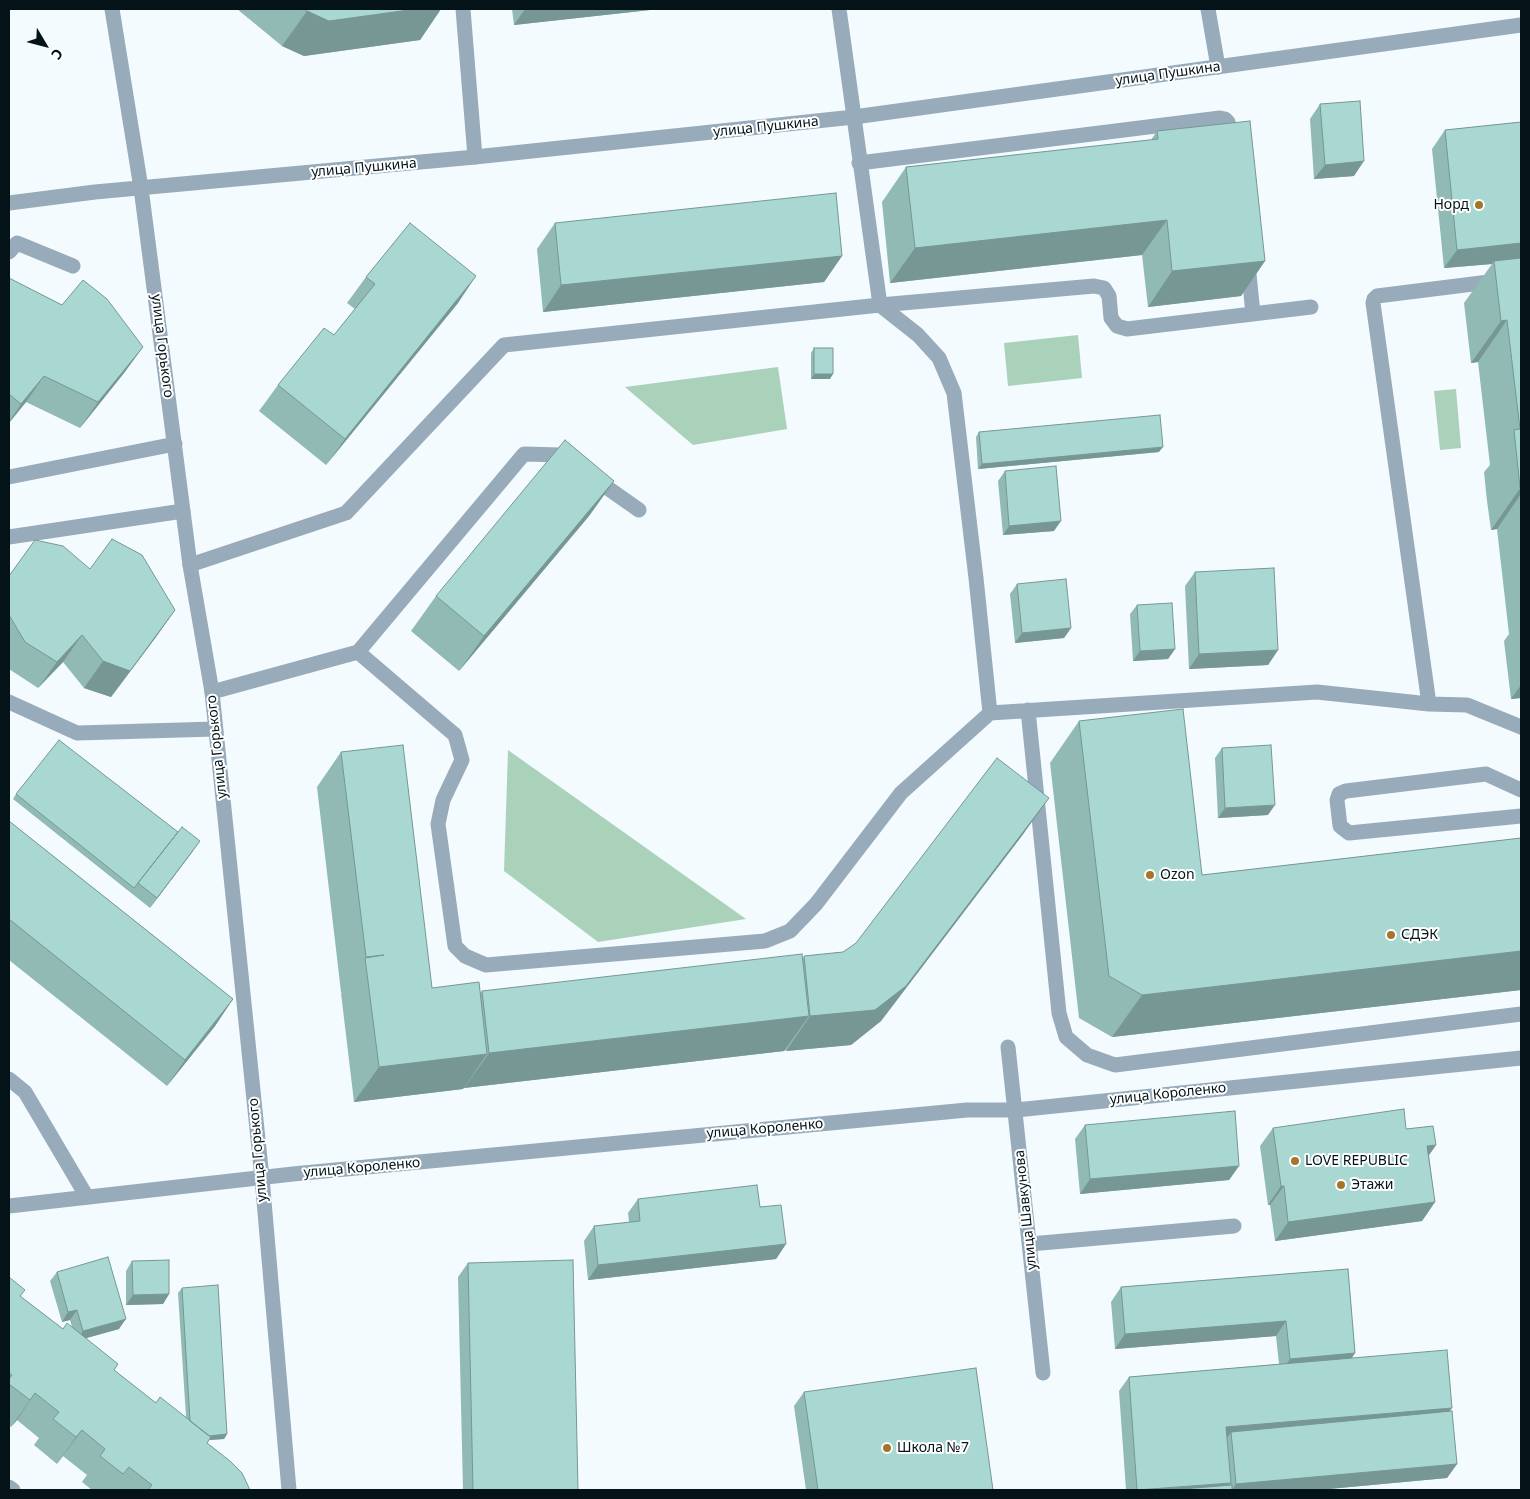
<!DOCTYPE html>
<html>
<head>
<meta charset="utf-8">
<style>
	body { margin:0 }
	#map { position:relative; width:1530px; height:1499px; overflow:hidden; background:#f3fbfe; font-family:"Noto Sans",sans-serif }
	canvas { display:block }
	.frame { position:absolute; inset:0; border:10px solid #031317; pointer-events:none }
	.north { position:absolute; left:20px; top:20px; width:50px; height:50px; -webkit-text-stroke:4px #fff; paint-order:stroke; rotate:127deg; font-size:14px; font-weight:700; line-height:20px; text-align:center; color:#031317 }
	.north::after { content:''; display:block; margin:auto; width:18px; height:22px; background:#031317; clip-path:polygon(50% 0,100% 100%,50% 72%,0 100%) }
</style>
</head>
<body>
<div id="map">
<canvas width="1530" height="1499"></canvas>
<div class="frame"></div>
<div class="north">С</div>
</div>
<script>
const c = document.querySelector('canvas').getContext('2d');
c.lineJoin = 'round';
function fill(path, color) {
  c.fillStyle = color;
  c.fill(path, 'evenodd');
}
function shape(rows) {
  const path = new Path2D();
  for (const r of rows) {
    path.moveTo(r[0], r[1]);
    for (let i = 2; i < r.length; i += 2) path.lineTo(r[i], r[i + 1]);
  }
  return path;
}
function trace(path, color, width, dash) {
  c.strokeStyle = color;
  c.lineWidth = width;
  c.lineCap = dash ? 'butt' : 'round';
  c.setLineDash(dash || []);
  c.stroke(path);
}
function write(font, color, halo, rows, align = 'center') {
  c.font = font + ' "Noto Sans",sans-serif';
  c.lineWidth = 4;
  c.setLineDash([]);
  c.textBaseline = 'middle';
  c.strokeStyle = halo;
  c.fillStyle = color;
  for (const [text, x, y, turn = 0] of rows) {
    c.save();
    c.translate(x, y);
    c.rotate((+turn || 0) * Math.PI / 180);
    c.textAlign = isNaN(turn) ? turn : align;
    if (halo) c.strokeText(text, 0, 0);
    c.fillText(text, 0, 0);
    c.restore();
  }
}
const green = shape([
	[1078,335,1082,378,1008,386,1004,343],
	[778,367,787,429,693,445,625,387],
	[1456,389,1461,448,1440,450,1434,391],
	[508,750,746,919,598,942,504,871]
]);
const service = shape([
	[463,9,475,157],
	[1208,9,1218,67],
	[854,117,880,305,1094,286,1104,288,1109,296,1111,318,1117,326,1127,329,1311,307],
	[859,163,1220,118,1225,119,1228,122,1233,142],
	[9,252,17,243,73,266],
	[1248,264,1253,314],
	[9,477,175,444],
	[592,477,639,510],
	[9,537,183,511],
	[190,565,346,513,504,345,880,305,918,335,939,358,954,393,976,578,990,713],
	[358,652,524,454,561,455,571,462],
	[212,692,358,652,455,735,462,760,443,800,438,824,455,946,465,956,486,965,765,941,790,931,816,904,901,793,990,713,1317,692,1429,704,1467,705,1521,727],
	[9,702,77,733,215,729],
	[1429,704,1373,303,1374,299,1377,296,1521,278],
	[1028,710,1059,1013,1066,1037,1087,1055,1115,1065,1521,1014],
	[1521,790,1486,774,1346,791,1339,794,1337,800,1340,826,1349,833,1521,816],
	[9,1079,25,1092,87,1197],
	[1030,1244,1234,1226],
	[9,1487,13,1490]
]);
const minor = shape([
	[112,9,141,188,190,565,212,692,262,1178,289,1490],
	[839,9,854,117],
	[9,203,95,192,475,157,854,117,1521,25],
	[1008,1047,1043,1373],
	[9,1206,293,1174,967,1110,1016,1110,1521,1058]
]);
const wall = shape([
	[237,9,441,9,420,40,304,56,282,46],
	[512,9,659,9,514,25],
	[1320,104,1354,176,1314,179,1310,119],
	[1521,122,1521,698,1511,699,1504,641,1509,634,1497,529,1491,530,1487,501,1484,472,1490,465,1478,362,1471,363,1464,303,1492,264,1444,268,1432,149,1445,130],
	[1157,131,1265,261,1241,296,1148,307,1142,255,890,283,882,202,906,167,1151,140],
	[555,223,842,256,824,282,543,312,537,249],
	[366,277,458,303,326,465,259,411,278,385,334,335,355,309,347,303],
	[9,278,143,347,124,373,80,428,26,402,9,423],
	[814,348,830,379,811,379,811,353],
	[979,432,1159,452,978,469,976,437],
	[1005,471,1054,531,1003,535,998,481],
	[614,481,589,516,459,671,411,631,436,596],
	[90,569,175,610,156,637,111,697,84,688,63,662,38,688,9,669,9,576],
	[1195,572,1278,650,1268,665,1189,669,1185,586],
	[1017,584,1071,628,1064,638,1015,643,1010,594],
	[1137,605,1175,649,1168,659,1133,661,1130,614],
	[1079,721,1202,875,1521,838,1521,990,1112,1037,1079,1018,1050,763],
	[1222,748,1268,815,1218,818,1215,758],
	[341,752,432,988,480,993,482,991,803,959,804,956,843,952,1024,833,881,1021,851,1045,786,1051,786,1050,784,1051,464,1088,464,1087,463,1089,354,1102,341,993,342,992,341,992,317,787],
	[16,794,178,832,193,851,150,908,13,799],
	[9,821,233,999,215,1026,167,1086,9,960],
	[1085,1125,1239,1166,1229,1180,1080,1194,1075,1139],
	[1273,1128,1406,1129,1436,1145,1429,1155,1435,1202,1422,1221,1275,1241,1270,1205,1268,1205,1260,1146],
	[638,1199,760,1207,786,1244,776,1259,588,1280,584,1241,594,1226,629,1222,628,1213],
	[132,1261,169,1294,163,1304,126,1305,126,1271],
	[468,1263,578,1490,463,1490,458,1277],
	[1348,1269,1355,1353,1352,1358,1449,1412,1457,1464,1447,1478,1318,1490,1126,1490,1119,1391,1129,1377,1279,1364,1276,1336,1115,1349,1111,1302,1121,1287],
	[57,1272,119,1329,86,1338,114,1370,156,1403,186,1417,178,1293,182,1288,227,1434,224,1439,209,1440,207,1443,250,1490,92,1490,82,1482,87,1475,63,1456,57,1464,34,1445,39,1438,17,1420,11,1427,9,1425,9,1277,20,1296,63,1329,72,1327,70,1320,62,1322,50,1281],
	[804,1392,993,1490,806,1490,794,1406]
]);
const shadedWall = shape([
	[416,9,441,9,420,40,304,56,282,46,307,11],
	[525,9,659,9,514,25],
	[1364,161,1354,176,1314,179,1325,165],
	[1167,220,1142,255,890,283,915,248],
	[1521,243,1521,261,1494,261,1492,264,1444,268,1457,250],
	[842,256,824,282,543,312,561,285],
	[1265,261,1241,296,1148,307,1172,271],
	[476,276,458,303,326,465,345,439],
	[1507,320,1478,362,1471,363,1501,321],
	[143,347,124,373,80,428,98,402],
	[814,374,833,374,830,379,811,379],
	[44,376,26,402,9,423,9,422,21,404],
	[1163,447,1159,452,978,469,982,464],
	[614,481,589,516,459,671,484,636],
	[1521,487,1521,494,1497,529,1491,530],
	[1061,521,1054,531,1003,535,1009,526],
	[175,610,156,637,111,697,84,688,103,661],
	[1071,628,1064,638,1015,643,1022,633],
	[82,635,63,662,38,688,57,662],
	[1175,649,1168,659,1133,661,1140,651],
	[1278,650,1268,665,1189,669,1199,654],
	[1521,685,1521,698,1511,699],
	[1049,798,1024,833,881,1021,851,1045,786,1051,810,1016],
	[1275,805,1268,815,1218,818,1225,808],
	[200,841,193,851,150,908,157,898],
	[1521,951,1521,990,1112,1037,1142,995],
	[233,999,215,1026,167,1086,185,1060],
	[809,1016,784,1051,464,1088,489,1053],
	[487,1054,463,1089,354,1102,379,1067],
	[1436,1145,1423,1164,1427,1146],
	[1239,1166,1229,1180,1080,1194,1090,1179],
	[1281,1186,1284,1186,1270,1205,1268,1205],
	[1435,1202,1422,1221,1275,1241,1288,1222],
	[786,1244,776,1259,588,1280,598,1265],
	[169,1294,163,1304,126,1305,133,1295],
	[77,1310,70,1320,62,1322,68,1312],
	[126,1319,119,1329,76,1341,83,1331],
	[1286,1321,1276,1336,1115,1349,1125,1334],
	[1355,1353,1345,1368,1280,1373,1290,1359],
	[35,1393,17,1420,11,1427,30,1400],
	[1452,1408,1442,1422,1231,1432,1225,1441,1226,1427],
	[82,1430,63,1456,57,1464,76,1437],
	[227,1434,224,1439,209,1440,191,1437],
	[1457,1464,1447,1478,1318,1490,1232,1490,1236,1484],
	[1231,1483,1225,1490,1138,1490]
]);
const building = shape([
	[304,9,416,9,329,21,307,11,304,9],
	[1360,101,1364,161,1325,165,1320,104,1360,101],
	[1250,121,1265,261,1172,271,1167,220,915,248,906,167,1158,139,1157,131,1250,121],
	[1521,122,1521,243,1457,250,1445,130,1521,122],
	[836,193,842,256,561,285,555,223,836,193],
	[410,223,476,276,345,439,278,385,324,328,334,335,375,284,366,277,410,223],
	[1521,258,1521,487,1520,488,1514,430,1520,429,1507,320,1501,321,1494,261,1521,258],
	[9,278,62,305,83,280,107,299,143,347,98,402,44,376,21,404,9,394,9,278],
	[814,348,833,348,833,374,814,374,814,348],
	[1160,415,1163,447,982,464,979,432,1160,415],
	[565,440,614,481,484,636,436,596,565,440],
	[1056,466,1061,521,1009,526,1005,471,1056,466],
	[112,539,142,555,175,610,130,671,103,661,82,635,57,662,25,642,9,615,9,576,35,540,63,546,90,569,112,539],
	[1274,568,1278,650,1199,654,1195,572,1274,568],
	[1066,579,1071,628,1022,633,1017,584,1066,579],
	[1172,603,1175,649,1140,651,1137,605,1172,603],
	[1183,709,1202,875,1521,838,1521,951,1142,995,1109,976,1079,721,1183,709],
	[59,740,178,832,134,888,16,794,59,740],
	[403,745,432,988,479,982,487,1054,379,1067,365,958,384,955,366,957,341,752,403,745],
	[1271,745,1275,805,1225,808,1222,748,1271,745],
	[997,758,1049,798,906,986,875,1010,810,1016,804,956,843,952,856,943,997,758],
	[9,821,233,999,185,1060,9,919,9,821],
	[182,827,200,841,157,898,138,883,182,827],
	[802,954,809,1016,489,1053,482,991,802,954],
	[1404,1109,1406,1129,1433,1126,1436,1145,1427,1146,1435,1202,1288,1222,1284,1186,1281,1186,1273,1128,1404,1109],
	[1235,1111,1239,1166,1090,1179,1085,1125,1235,1111],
	[757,1185,760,1207,781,1205,786,1244,598,1265,594,1226,640,1221,638,1199,757,1185],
	[108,1257,126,1319,83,1331,77,1310,68,1312,57,1272,108,1257],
	[169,1260,169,1294,133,1295,132,1261,169,1260],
	[573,1260,578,1490,473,1490,468,1263,573,1260],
	[1348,1269,1355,1353,1290,1359,1286,1321,1125,1334,1121,1287,1348,1269],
	[9,1277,25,1290,20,1296,63,1329,67,1323,118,1364,114,1370,156,1403,160,1397,211,1437,207,1443,230,1461,242,1473,250,1490,148,1490,152,1485,129,1467,123,1474,100,1456,105,1449,82,1430,76,1437,53,1419,59,1412,35,1393,30,1400,9,1384,9,1379,12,1375,9,1373,9,1277],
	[218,1285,227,1434,209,1436,190,1421,182,1288,218,1285],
	[1447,1350,1452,1408,1226,1427,1231,1483,1137,1490,1129,1377,1447,1350],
	[976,1368,993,1490,818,1490,804,1392,976,1368],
	[1452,1411,1457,1464,1236,1484,1231,1432,1452,1411],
	[1232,1485,1232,1490,1170,1490,1232,1485]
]);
const markers = [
	[1479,205,5,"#a5762a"],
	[1150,875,5,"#a5762a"],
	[1391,935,5,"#a5762a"],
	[1295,1161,5,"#a5762a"],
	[1341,1185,5,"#a5762a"],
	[887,1448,5,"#a5762a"]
];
const streetNames = [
	["улица Пушкина",1168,74,-8],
	["улица Пушкина",766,127,-6],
	["улица Пушкина",364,168,-5],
	["улица Горького",162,346,83],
	["улица Горького",217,747,-96],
	["улица Короленко",1168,1094,-6],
	["улица Короленко",765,1129,-5],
	["улица Горького",258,1150,-95],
	["улица Короленко",362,1168,-5],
	["улица Шавкунова",1026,1210,-96]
];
const poiNames = [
	["Норд",1469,205,"right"],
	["Ozon",1160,875],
	["СДЭК",1401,935],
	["LOVE REPUBLIC",1305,1161],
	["Этажи",1351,1185],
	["Школа №7",897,1448]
];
fill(green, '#aad2ba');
trace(service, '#98abbb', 15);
trace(minor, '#98abbb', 15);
fill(wall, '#91bab5');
fill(shadedWall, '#769794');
fill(building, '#a9d8d3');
trace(building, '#769794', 1);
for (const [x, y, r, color] of markers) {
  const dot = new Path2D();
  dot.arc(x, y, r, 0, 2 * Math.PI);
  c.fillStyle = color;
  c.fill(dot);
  trace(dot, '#fff', 2);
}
write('14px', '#031317', '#fff', streetNames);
write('14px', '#031317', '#fff', poiNames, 'left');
</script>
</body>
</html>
